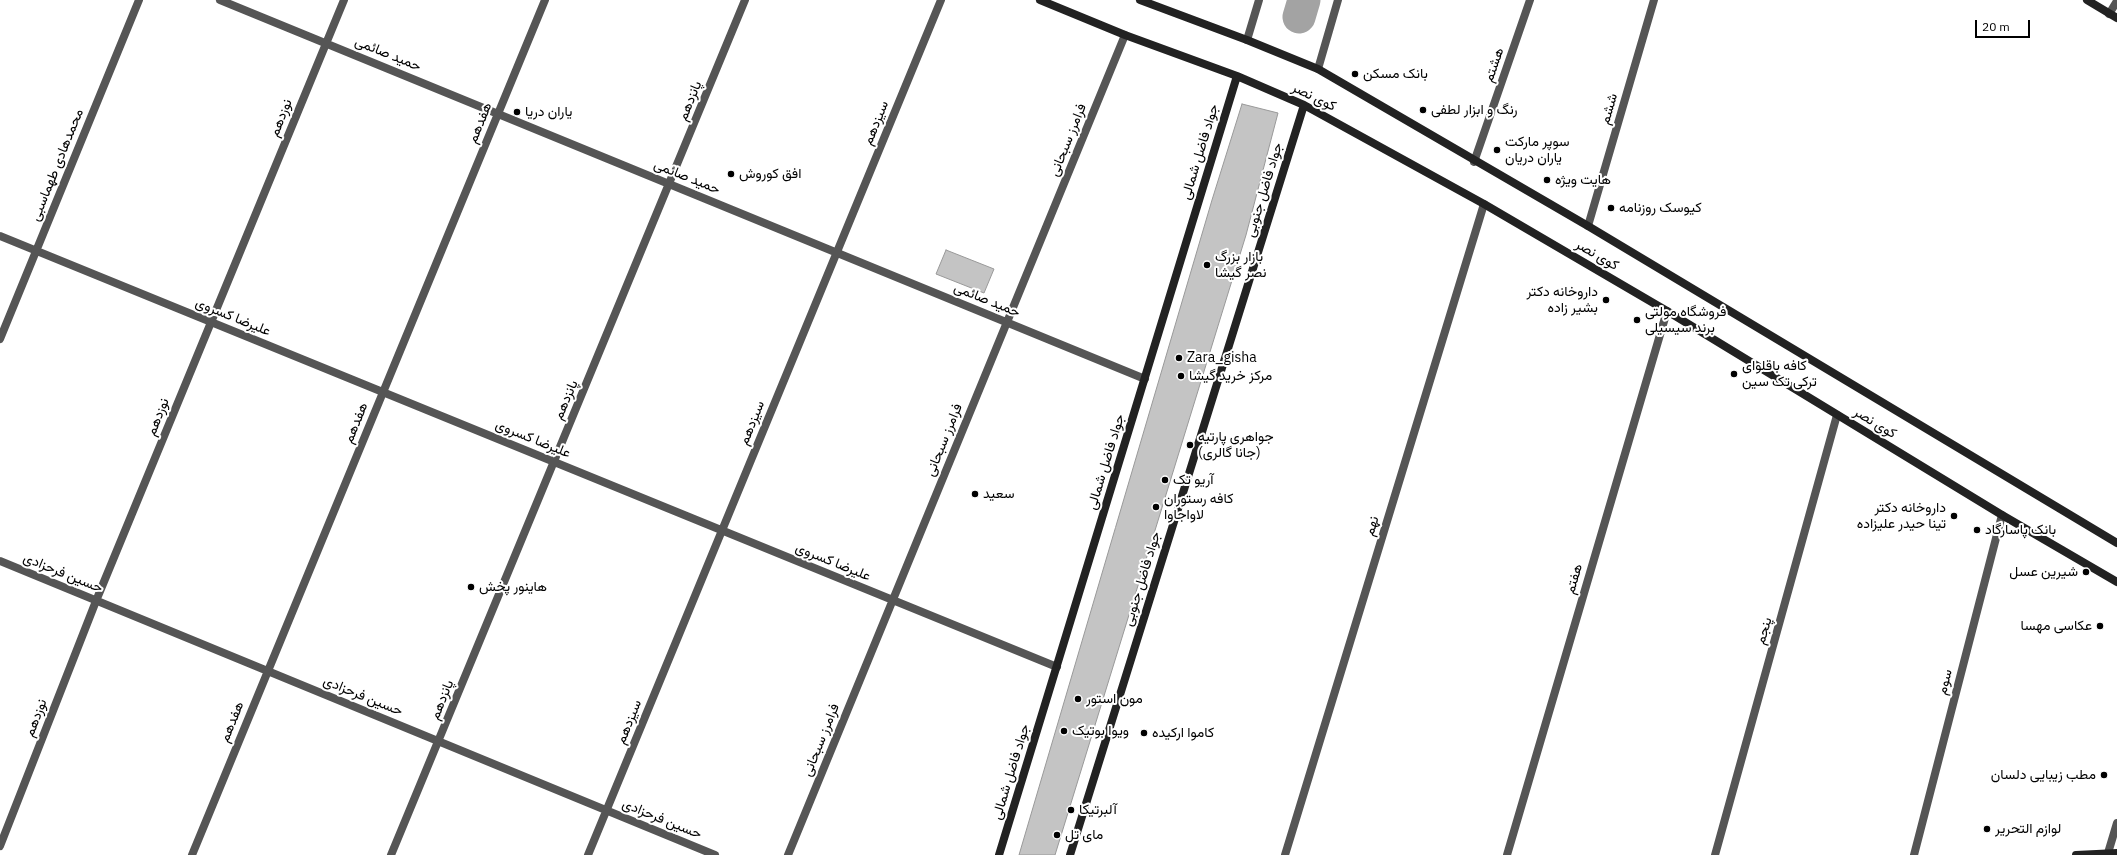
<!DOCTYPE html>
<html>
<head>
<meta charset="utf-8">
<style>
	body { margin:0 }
	#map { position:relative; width:2117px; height:855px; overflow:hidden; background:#fff; font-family:"IBM Plex Sans",sans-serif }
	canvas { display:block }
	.scale { position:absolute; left:1975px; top:20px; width:55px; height:18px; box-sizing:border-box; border:2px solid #000; border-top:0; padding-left:5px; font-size:12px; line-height:14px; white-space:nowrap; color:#000; -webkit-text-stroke:3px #fff; paint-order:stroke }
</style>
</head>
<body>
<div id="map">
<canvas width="2117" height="855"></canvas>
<div class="scale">20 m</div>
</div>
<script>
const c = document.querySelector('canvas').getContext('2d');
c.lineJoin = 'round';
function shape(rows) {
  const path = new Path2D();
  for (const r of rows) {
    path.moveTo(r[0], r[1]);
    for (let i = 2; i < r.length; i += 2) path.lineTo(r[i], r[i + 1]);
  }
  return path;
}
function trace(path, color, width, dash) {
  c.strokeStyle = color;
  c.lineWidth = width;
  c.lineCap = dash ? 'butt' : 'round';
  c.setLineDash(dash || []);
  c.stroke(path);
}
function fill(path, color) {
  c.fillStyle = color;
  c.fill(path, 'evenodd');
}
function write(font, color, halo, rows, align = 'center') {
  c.font = font + ' "IBM Plex Sans",Vazirmatn,sans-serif';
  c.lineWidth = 4;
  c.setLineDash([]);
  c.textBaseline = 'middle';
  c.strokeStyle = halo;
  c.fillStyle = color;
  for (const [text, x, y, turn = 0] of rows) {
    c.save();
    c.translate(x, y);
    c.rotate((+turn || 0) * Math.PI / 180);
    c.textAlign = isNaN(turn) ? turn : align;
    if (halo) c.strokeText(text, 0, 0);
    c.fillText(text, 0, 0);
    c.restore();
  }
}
const river = shape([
	[1299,17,1304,0]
]);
const building = shape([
	[1242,104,1278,113,1246,235,1055,855,1019,855,1212,200,1242,104],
	[946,250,994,269,984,293,936,274,946,250]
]);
const street = shape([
	[220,0,1145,379],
	[2109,14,2117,1],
	[1247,40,1259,0],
	[1318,69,1338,0],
	[1474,162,1530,0],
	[1588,226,1654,0],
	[0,236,1057,667],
	[0,339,139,0],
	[0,561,715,855],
	[0,846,96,601,344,0],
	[2108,853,2117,823],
	[192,855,545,0],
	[391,855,745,0],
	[588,855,941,0],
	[788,855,1125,35],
	[1285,855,1484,204],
	[1507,855,1667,311],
	[1715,855,1837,415],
	[1914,855,2002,515]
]);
const secondary = shape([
	[1040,0,1125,35,1237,76,1304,105,1484,204,1667,311,2002,515,2117,582],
	[1140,0,1247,40,1318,69,1588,226,2117,543],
	[2087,0,2117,18],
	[999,855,1237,76],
	[1070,855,1304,105],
	[2076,855,2117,853]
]);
const markers = [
	[1355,74,4,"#000"],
	[1423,110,4,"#000"],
	[517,112,4,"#000"],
	[1497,150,4,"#000"],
	[731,174,4,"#000"],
	[1547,180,4,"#000"],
	[1611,208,4,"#000"],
	[1207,265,4,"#000"],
	[1606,300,4,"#000"],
	[1637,320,4,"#000"],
	[1179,358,4,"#000"],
	[1734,374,4,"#000"],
	[1181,376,4,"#000"],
	[1190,445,4,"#000"],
	[1165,480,4,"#000"],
	[975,494,4,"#000"],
	[1156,507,4,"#000"],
	[1954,516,4,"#000"],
	[1977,530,4,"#000"],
	[2086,572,4,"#000"],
	[471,587,4,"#000"],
	[2100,626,4,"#000"],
	[1078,699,4,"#000"],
	[1064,731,4,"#000"],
	[1144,733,4,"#000"],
	[2104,775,4,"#000"],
	[1071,810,4,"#000"],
	[1987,829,4,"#000"],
	[1057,835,4,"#000"]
];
const streetNames = [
	["حمید صائمی",388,54,22],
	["هشتم",1494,65,-71],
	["کوی نصر",1314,97,26],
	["پانزدهم",690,101,-68],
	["ششم",1609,109,-74],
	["نوزدهم",281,118,-68],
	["هفدهم",480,123,-68],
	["سیزدهم",876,123,-68],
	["فرامرز سبحانی",1068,140,-68],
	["جواد فاضل شمالی",1200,152,-73],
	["محمدهادی طهماسبی",57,165,-68],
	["حمید صائمی",687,177,22],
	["جواد فاضل جنوبی",1264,190,-73],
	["کوی نصر",1597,255,30],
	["حمید صائمی",987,300,22],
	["علیرضا کسروی",233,317,22],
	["پانزدهم",566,400,-67],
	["نوزدهم",158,417,-68],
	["هفدهم",356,423,-68],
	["سیزدهم",752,423,-68],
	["کوی نصر",1875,423,31],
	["علیرضا کسروی",533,439,22],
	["فرامرز سبحانی",944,440,-68],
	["جواد فاضل شمالی",1106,462,-73],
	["نهم",1372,526,-73],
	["علیرضا کسروی",833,562,22],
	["حسین فرحزادی",63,573,22],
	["جواد فاضل جنوبی",1142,579,-73],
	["هفتم",1574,579,-74],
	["پنجم",1764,631,-74],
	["سوم",1945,682,-76],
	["حسین فرحزادی",363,696,22],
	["پانزدهم",442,700,-68],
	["نوزدهم",36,718,-69],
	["هفدهم",232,722,-68],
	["سیزدهم",629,722,-68],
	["فرامرز سبحانی",821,740,-68],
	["جواد فاضل شمالی",1011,772,-73],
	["حسین فرحزادی",662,819,22]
];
const poiNames = [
	["بانک مسکن",1363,74],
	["رنگ و ابزار لطفی",1431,110],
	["یاران دریا",525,112],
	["سوپر مارکت",1505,142],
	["یاران دریان",1505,158],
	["افق کوروش",739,174],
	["هایت ویژه",1555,180],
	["کیوسک روزنامه",1619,208],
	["بازار بزرگ",1215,257],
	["نصر گیشا",1215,273],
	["داروخانه دکتر",1598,292,"right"],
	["بشیر زاده",1598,308,"right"],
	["فروشگاه مولتی",1645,312],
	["برند سیسیلی",1645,328],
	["Zara_gisha",1187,358],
	["کافه باقلوای",1742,366],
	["ترکی تک سین",1742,382],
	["مرکز خرید گیشا",1189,376],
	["جواهری پارتیه",1198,437],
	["(جانا گالری)",1198,453],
	["آریو تک",1173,480],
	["سعید",983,494],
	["کافه رستوران",1164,499],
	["لاواجاوا",1164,515],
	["داروخانه دکتر",1946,508,"right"],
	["تینا حیدر علیزاده",1946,524,"right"],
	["بانک پاسارگاد",1985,530],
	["شیرین عسل",2078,572,"right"],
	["هاينور پخش",479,587],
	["عکاسی مهسا",2092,626,"right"],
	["مون استور",1086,699],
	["ویوا بوتیک",1072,731],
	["کاموا ارکیده",1152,733],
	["مطب زیبایی دلسان",2096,775,"right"],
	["آلبرتیکا",1079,810],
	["لوازم التحریر",1995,829],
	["مای تل",1065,835]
];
trace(river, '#a3a3a3', 33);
fill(building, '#c4c4c4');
trace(building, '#999', 1);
trace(street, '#555', 8);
trace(secondary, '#222', 8);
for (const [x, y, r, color] of markers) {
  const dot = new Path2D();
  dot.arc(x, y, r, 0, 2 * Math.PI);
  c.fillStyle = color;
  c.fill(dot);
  trace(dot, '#fff', 1.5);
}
write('14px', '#000', '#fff', streetNames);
write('14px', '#000', '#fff', poiNames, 'left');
</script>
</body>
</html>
